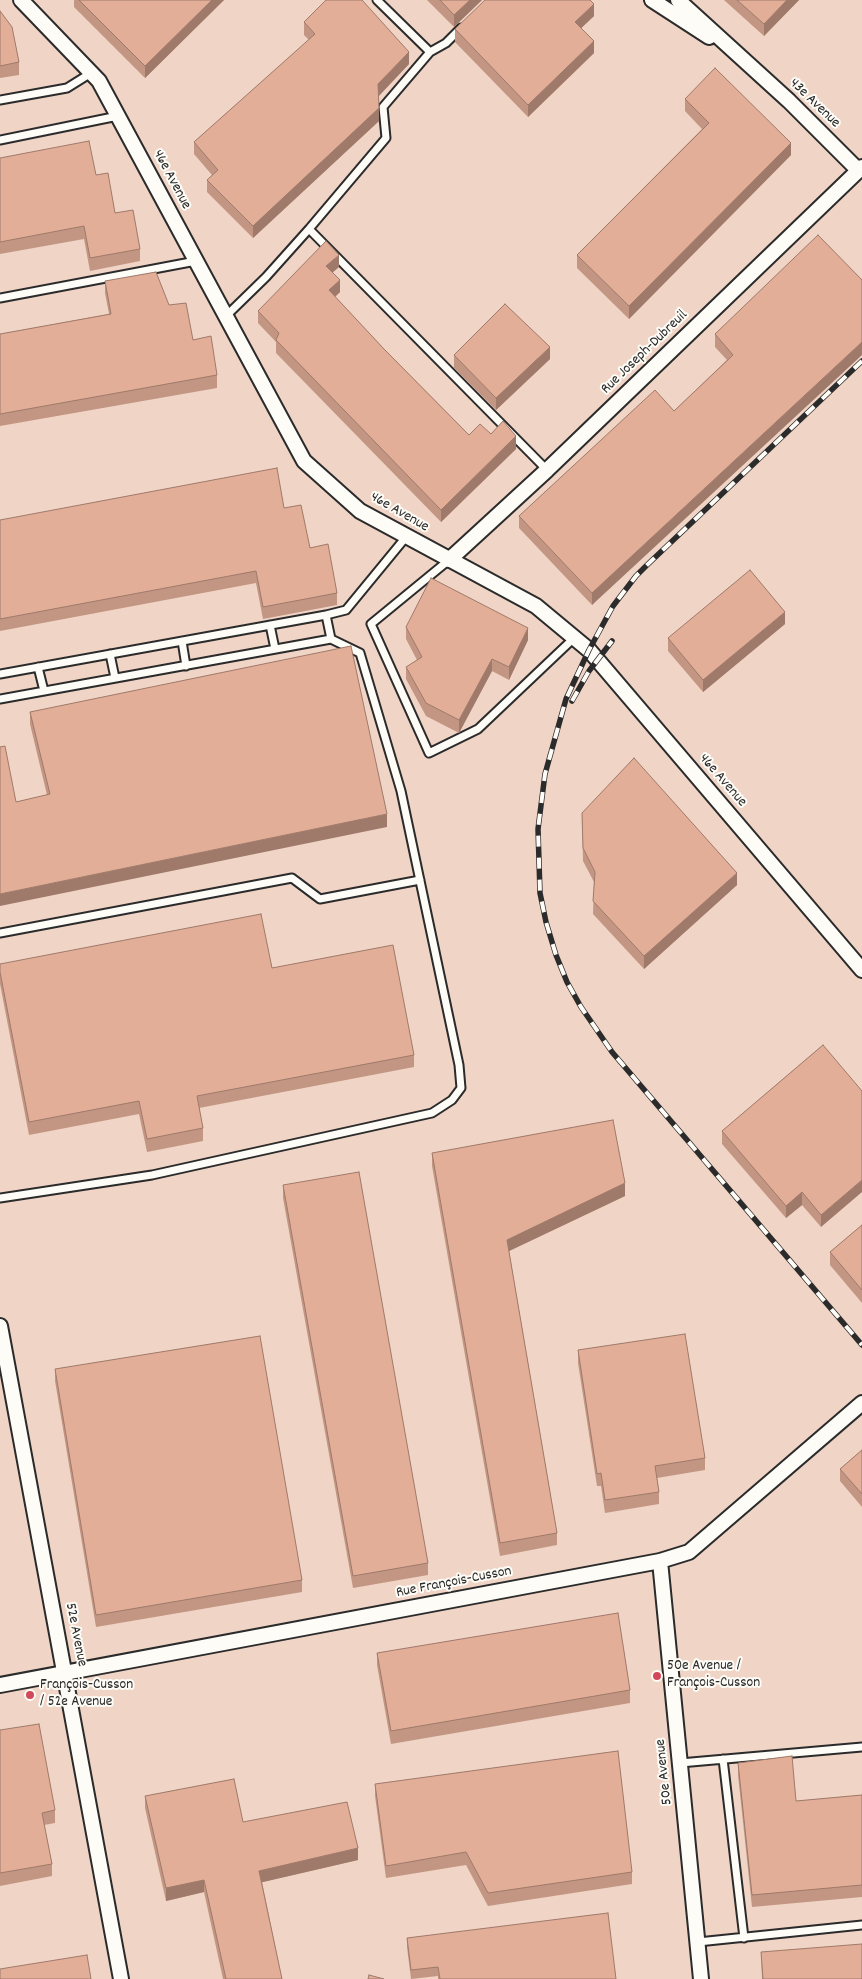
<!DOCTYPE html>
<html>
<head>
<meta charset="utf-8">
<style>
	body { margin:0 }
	canvas { display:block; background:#f5e5da }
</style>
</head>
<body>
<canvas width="862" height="1979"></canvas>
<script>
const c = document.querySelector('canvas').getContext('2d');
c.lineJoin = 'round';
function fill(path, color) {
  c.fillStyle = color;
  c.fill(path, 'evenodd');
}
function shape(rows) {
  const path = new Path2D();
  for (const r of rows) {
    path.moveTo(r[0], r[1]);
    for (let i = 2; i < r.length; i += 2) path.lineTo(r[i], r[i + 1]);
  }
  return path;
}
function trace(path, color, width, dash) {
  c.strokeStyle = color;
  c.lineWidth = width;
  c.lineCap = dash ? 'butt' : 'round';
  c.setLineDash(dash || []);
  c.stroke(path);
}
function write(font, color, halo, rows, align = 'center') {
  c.font = font + ' Dekko,sans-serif';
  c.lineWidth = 4;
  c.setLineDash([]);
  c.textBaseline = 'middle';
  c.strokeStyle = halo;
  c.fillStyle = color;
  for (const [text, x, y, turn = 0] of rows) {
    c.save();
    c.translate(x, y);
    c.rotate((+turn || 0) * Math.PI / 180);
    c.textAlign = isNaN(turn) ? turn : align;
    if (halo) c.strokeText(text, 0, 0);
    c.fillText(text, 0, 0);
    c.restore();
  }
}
const built = shape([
	[0,0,862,0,862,1979,0,1979]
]);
const lane = shape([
	[430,52,446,43,461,28],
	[0,100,67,88,91,73],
	[0,140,118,116],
	[309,229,547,470],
	[0,298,196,261],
	[226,316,266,277,309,229,386,138,383,107,430,52,377,0],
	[449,560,371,624,429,753,478,729,574,638],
	[326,615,346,610,406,537],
	[270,625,275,649],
	[182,641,186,666],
	[110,654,115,678],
	[38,667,44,691],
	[0,674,326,615,331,639,0,699],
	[0,933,292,878,320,899,420,880],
	[0,1198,152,1175,432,1113,452,1100,461,1088,459,1065,401,791,360,653,331,639],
	[723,1759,744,1938],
	[680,1763,862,1747],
	[698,1942,862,1925]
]);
const street = shape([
	[21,0,99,81,304,461,360,511,536,606,589,650,862,970],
	[652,0,709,37],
	[678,0,789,101,858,170],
	[449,560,547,470,862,167],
	[0,1326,121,1979],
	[660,1561,701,1979],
	[0,1685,660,1561,689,1552,862,1403]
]);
const rail = shape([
	[862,361,647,565,636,576,613,606,589,650,566,699,545,774,538,829,540,893,546,922,556,955,567,982,581,1007,612,1052,862,1345],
	[572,701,589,671,612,641]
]);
const wall = shape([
	[74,0,224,0,145,78,74,7],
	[427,0,482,0,454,27],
	[724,0,799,0,764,36],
	[0,11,19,62,19,75,0,78],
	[594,16,581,28,594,53,528,117,455,42,455,29],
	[304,22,409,64,378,96,379,121,253,238,207,192,207,180,212,175,194,154,194,142,309,40,304,35],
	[685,99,791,155,629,319,577,268,577,255,702,129,685,111],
	[0,158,96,175,115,213,140,249,140,261,90,271,84,239,0,254],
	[339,267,333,272,340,292,335,297,384,349,469,435,491,434,516,449,441,522,276,353,276,342,258,323,258,311],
	[862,280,592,605,519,528,519,516,674,411,727,360,715,347,715,334],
	[105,281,169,305,217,375,217,388,0,426,0,334,109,314,105,293],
	[454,355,550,359,496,410,454,368],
	[284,508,337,593,337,605,263,619,256,583,0,631,0,520],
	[785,624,703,692,668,651,668,638],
	[406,627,528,640,509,680,492,671,459,733,426,716,406,679,406,667,417,660,406,639],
	[30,712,387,827,16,802,47,795,30,724],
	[582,813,737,885,644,969,593,914,594,882,583,861],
	[0,964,272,968,414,1055,414,1067,199,1108,203,1128,203,1141,147,1152,139,1114,29,1135,0,984],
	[823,1045,821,1227,802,1205,786,1218,722,1144,722,1131],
	[432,1153,625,1196,509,1251,557,1533,557,1545,500,1556,432,1166],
	[283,1185,428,1563,428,1575,353,1588,283,1198],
	[862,1225,862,1303,830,1265,830,1252],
	[578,1350,705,1458,705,1470,657,1478,659,1492,659,1504,605,1513,601,1486,597,1486,578,1363],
	[55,1369,302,1580,302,1592,96,1627,55,1381],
	[862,1450,862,1507,840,1481,840,1469],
	[377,1653,630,1690,630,1703,391,1744,377,1665],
	[0,1730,55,1810,55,1823,44,1825,52,1864,52,1876,0,1886],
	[738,1763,796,1801,862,1795,862,1897,752,1907,738,1775],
	[375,1784,632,1872,632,1884,488,1906,466,1865,386,1878,375,1796],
	[145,1796,243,1822,358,1860,262,1882,282,1979,223,1979,204,1892,166,1901,145,1808],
	[407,1938,616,1979,438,1979,438,1976,411,1979,407,1947],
	[761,1952,862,1979,762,1979]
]);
const shadedWall = shape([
	[212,0,224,0,145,78,145,66],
	[470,0,482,0,454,27,454,15],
	[787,0,799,0,764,36,764,24],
	[594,4,594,16,575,34,575,22],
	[594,41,594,53,528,117,528,105],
	[409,52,409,64,378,97,378,84],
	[379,108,379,121,253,238,253,226],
	[791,143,791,155,629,319,629,306],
	[339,255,339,267,326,278,326,266],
	[340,280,340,292,329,302,329,290],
	[862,342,862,355,592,605,592,593],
	[550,347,550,359,496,410,496,398],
	[516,436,516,449,441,522,441,510],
	[785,612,785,624,703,692,703,680],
	[528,628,528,640,509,680,509,667],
	[492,659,492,671,459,733,459,720],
	[387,814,387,827,0,906,0,894],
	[737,873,737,885,644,969,644,956],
	[862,1180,862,1192,821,1227,821,1215],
	[625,1183,625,1196,507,1252,507,1240],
	[802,1192,802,1205,786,1218,786,1206],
	[358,1848,358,1860,259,1883,259,1871],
	[204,1880,204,1892,166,1901,166,1888]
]);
const building = shape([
	[79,0,212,0,145,66,79,0],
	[326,0,362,0,409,52,378,84,379,108,253,226,207,180,218,170,194,142,315,34,304,22,326,0],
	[440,0,470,0,454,15,440,0],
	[485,0,590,0,594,4,575,22,594,41,528,105,455,29,485,0],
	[737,0,787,0,764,24,737,0],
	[0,11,12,27,19,62,0,66,0,11],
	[715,68,791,143,629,306,577,255,709,123,685,99,715,68],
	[89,141,96,175,108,173,115,213,133,210,140,249,90,258,84,226,0,242,0,158,89,141],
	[818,235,862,280,862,342,592,593,519,516,655,390,674,411,733,355,715,334,818,235],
	[326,241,339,255,326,266,340,280,329,290,384,349,469,435,480,424,491,434,503,421,516,436,441,510,276,340,279,333,258,311,326,241],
	[156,272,169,305,186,303,193,340,211,336,217,375,0,414,0,334,111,314,105,281,156,272],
	[505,304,550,347,496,398,454,355,505,304],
	[277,468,284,508,301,505,310,548,328,544,337,593,263,607,256,571,0,619,0,520,277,468],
	[750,570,785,612,703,680,668,638,750,570],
	[431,578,528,628,509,667,492,659,459,720,426,703,406,667,422,657,406,627,431,578],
	[351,646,387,814,0,894,0,747,5,746,16,802,50,794,30,712,351,646],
	[634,758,737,873,644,956,593,901,595,872,583,848,582,813,634,758],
	[261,914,272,968,393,945,414,1055,197,1096,203,1128,147,1139,139,1101,29,1122,0,972,0,964,261,914],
	[823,1045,862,1091,862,1180,821,1215,802,1192,786,1206,722,1131,823,1045],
	[613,1120,625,1183,507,1240,557,1533,500,1543,432,1153,613,1120],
	[359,1172,428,1563,353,1576,283,1185,359,1172],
	[862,1225,862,1290,830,1252,862,1225],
	[685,1334,705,1458,655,1466,659,1492,605,1500,601,1473,597,1474,578,1350,685,1334],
	[260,1336,302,1580,96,1615,55,1369,260,1336],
	[862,1450,862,1494,840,1469,862,1450],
	[618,1613,630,1690,391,1731,377,1653,618,1613],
	[39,1724,55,1810,42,1813,52,1864,0,1873,0,1730,39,1724],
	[618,1751,632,1872,488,1893,466,1852,386,1866,375,1784,618,1751],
	[792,1756,796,1801,862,1795,862,1885,752,1895,738,1763,792,1756],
	[234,1779,243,1822,347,1802,358,1848,259,1871,282,1979,226,1979,204,1880,166,1888,145,1796,234,1779],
	[608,1913,616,1979,440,1979,438,1967,411,1970,407,1938,608,1913],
	[862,1944,862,1979,763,1979,761,1952,862,1944],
	[87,1955,91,1979,0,1979,0,1969,87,1955],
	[369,1975,384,1979,368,1979,369,1975]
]);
const markers = [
	[657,1676,5,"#d1495b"],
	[30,1695,5,"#d1495b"]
];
const streetNames = [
	["43e Avenue",814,104,44],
	["46e Avenue",171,180,62],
	["Rue Joseph-Dubreuil",645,353,-44],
	["46e Avenue",399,513,30],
	["46e Avenue",722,781,49],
	["Rue François-Cusson",454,1583,-11],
	["52e Avenue",75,1635,79],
	["50e Avenue",665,1772,-96]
];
const poiNames = [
	["50e Avenue /",667,1667],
	["François-Cusson",667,1684],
	["François-Cusson",40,1686],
	["/ 52e Avenue",40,1703]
];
fill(built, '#f0d4c6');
trace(lane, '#2b2b2b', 11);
trace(street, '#2b2b2b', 18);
trace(lane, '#fdfcf7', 7);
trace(street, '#fdfcf7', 14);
trace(rail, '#2b2b2b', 5.5);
trace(rail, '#fdfcf7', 4, [11]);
fill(wall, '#c39683');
fill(shadedWall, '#9f7a6a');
fill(building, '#e3ae98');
trace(building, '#9f7a6a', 1);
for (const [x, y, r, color] of markers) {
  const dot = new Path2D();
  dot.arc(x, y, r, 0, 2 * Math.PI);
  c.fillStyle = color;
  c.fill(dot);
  trace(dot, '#fdfcf7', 2);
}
write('15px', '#2b2b2b', '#fdfcf7', streetNames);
write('15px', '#2b2b2b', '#fdfcf7', poiNames, 'left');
</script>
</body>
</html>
